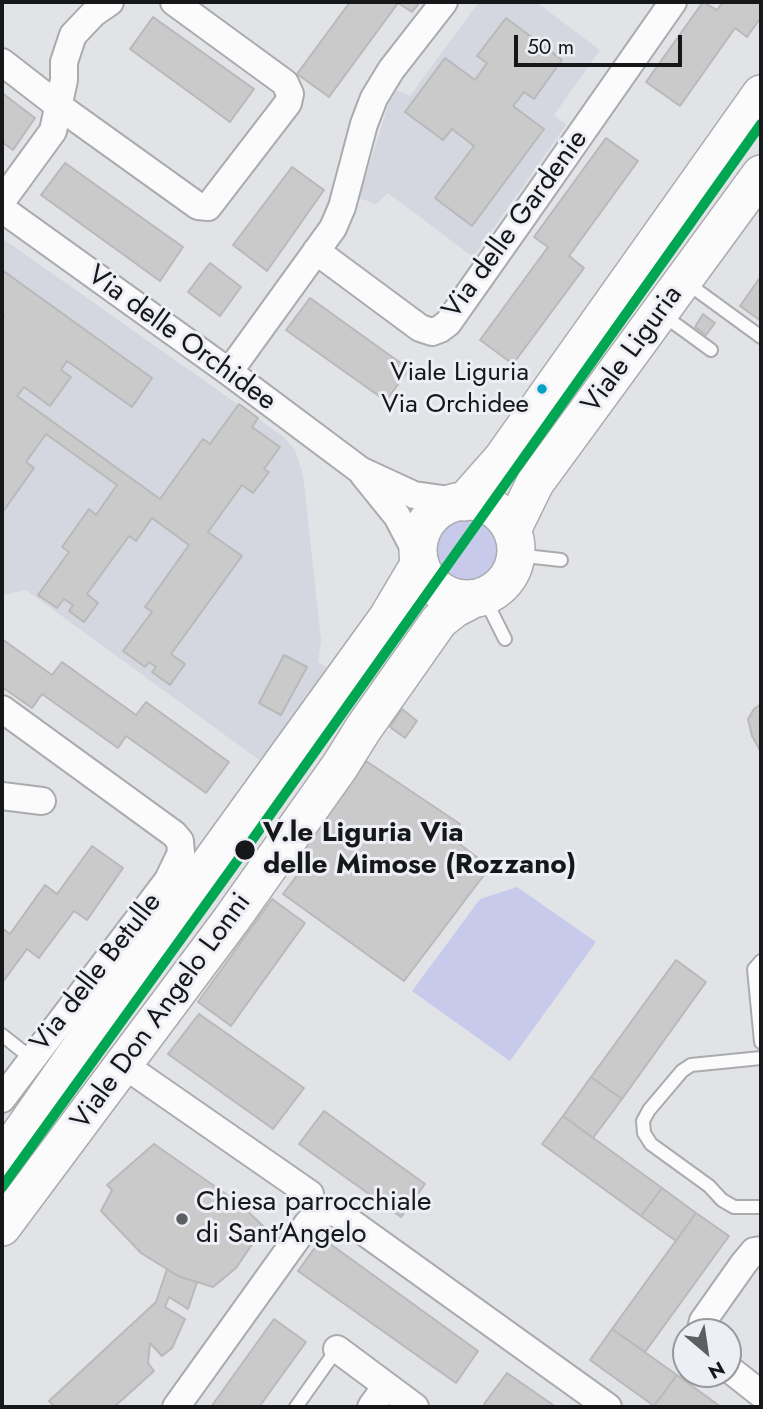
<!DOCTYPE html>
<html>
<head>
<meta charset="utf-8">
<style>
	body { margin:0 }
	#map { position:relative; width:763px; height:1409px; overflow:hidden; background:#e2e3e7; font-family:Jost,sans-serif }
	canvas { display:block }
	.frame { position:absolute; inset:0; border:4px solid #161719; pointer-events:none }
	.north { position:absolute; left:672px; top:1318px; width:70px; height:70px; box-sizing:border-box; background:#eeeff6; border:2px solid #98999e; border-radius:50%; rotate:151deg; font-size:19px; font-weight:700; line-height:28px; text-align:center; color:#161719 }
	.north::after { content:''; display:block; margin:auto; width:24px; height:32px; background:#5d5e61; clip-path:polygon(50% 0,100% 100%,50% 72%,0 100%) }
	.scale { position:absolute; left:514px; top:35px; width:168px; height:32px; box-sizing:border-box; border:4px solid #161719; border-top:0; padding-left:9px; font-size:21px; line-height:24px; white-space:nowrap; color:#161719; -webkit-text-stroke:5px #eeeff6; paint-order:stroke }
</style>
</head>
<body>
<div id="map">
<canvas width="763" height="1409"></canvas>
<div class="frame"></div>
<div class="north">N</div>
<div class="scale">50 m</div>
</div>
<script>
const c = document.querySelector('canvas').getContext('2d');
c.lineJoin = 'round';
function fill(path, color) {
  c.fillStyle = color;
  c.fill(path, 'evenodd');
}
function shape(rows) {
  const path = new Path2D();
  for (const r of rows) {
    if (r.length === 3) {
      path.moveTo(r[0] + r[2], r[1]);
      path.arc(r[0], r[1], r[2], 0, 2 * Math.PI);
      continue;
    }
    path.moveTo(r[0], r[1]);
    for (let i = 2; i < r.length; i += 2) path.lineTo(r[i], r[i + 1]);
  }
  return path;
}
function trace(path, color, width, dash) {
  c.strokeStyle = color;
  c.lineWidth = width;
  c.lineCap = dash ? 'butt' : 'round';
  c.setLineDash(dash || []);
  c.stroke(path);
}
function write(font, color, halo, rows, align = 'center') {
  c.font = font + ' Jost,sans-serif';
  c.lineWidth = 6;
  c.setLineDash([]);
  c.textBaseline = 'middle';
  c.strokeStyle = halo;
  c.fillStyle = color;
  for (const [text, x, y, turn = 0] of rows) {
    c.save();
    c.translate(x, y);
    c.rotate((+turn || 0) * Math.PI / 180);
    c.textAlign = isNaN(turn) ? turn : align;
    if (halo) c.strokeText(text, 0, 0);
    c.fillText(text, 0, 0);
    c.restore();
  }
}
const built = shape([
	[479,2,536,2,600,50,554,115,566,125,473,257,388,193,376,204,359,198,390,100,397,90,410,96],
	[2,238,284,437,295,450,303,475,321,640,318,662,340,675,262,762,26,590,2,595]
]);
const green = shape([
	[468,551,34],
	[517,887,596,942,510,1061,412,991,480,899]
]);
const building = shape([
	[350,2,420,2,412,12,398,3,329,97,297,74,350,2],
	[703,2,717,10,723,2,761,2,761,17,747,37,735,28,680,106,646,82,703,2],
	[153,17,254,89,230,122,130,49,153,17],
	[506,18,562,60,534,99,524,92,513,106,544,129,472,226,435,198,474,146,452,129,443,140,405,112,445,58,475,80,487,63,477,56,506,18],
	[2,93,35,118,13,150,2,142,2,93],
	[606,138,638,161,569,256,584,268,513,364,480,340,548,247,534,237,606,138],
	[65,163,183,247,160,281,41,195,65,163],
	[292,167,324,190,267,271,233,245,292,167],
	[210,263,241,287,220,316,188,292,210,263],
	[2,270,152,378,132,407,67,361,61,370,71,377,50,406,24,387,17,396,160,499,203,439,210,444,239,404,258,418,252,427,280,447,264,469,269,472,253,493,242,485,208,532,242,556,171,654,185,664,170,685,152,672,156,667,149,662,145,667,123,651,152,612,145,607,189,545,152,518,136,541,129,536,87,594,98,603,84,622,69,611,73,605,64,599,57,608,38,595,69,552,62,547,89,509,96,515,117,485,46,434,26,462,34,468,2,513,2,319,4,316,2,314,2,270],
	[761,276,761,321,740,306,761,276],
	[310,298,409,369,386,401,286,330,310,298],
	[703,314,715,323,706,335,695,327,703,314],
	[2,639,52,675,62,662,136,715,146,702,229,762,206,793,126,736,118,748,42,694,32,708,2,687,2,639],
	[284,655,307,667,281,715,259,703,284,655],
	[761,704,761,752,752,736,748,719,754,709,761,704],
	[402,709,417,721,405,738,390,727,402,709],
	[366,761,460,824,450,837,490,867,404,981,283,894,301,870,293,865,366,761],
	[92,846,123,868,87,920,74,911,39,958,27,949,2,983,2,928,10,934,45,885,57,894,92,846],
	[272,899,305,923,231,1026,198,1002,272,899],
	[676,960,706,982,622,1099,591,1077,676,960],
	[199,1014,304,1088,273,1129,168,1054,199,1014],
	[591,1077,622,1099,593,1138,563,1116,591,1077],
	[324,1111,425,1184,401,1217,299,1144,324,1111],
	[563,1116,662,1188,641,1216,542,1144,563,1116],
	[154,1144,240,1204,264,1227,236,1268,213,1287,178,1276,141,1253,101,1211,112,1190,107,1185,154,1144],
	[662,1188,696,1213,676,1241,641,1216,662,1188],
	[696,1213,729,1236,645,1352,612,1329,696,1213],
	[322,1238,478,1351,456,1383,298,1271,322,1238],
	[167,1269,178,1276,197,1282,188,1309,169,1297,165,1307,185,1319,172,1348,162,1356,150,1343,148,1363,154,1371,114,1407,55,1407,49,1401,156,1302,167,1269],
	[274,1319,306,1342,259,1407,211,1407,274,1319],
	[612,1329,677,1375,654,1406,590,1360,612,1329],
	[507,1373,556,1407,488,1407,484,1404,507,1373],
	[677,1375,721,1407,656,1407,654,1406,677,1375]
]);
const lane = shape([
	[687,283,761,337],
	[663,315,711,350],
	[515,560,534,557,561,560],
	[487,595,492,613,505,639],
	[761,961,754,969,761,1042],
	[2,1035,31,1058],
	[761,1058,691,1065,682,1071,649,1110,643,1121,644,1133,651,1144,709,1186,722,1200,734,1207,761,1207],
	[296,1407,337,1349]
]);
const street = shape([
	[2,62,60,107,198,206,208,207,288,103,290,94,285,83,174,2],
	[2,201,53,131,64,80,64,62,73,35,94,13,110,2],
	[2,209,229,372,360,470,414,495,464,502],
	[316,251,420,328,432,332,440,329,448,323,522,218,673,2],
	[229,372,333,228,342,207,364,124,374,98,391,70,444,2],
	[363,474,397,516,418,556],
	[2,709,174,834,180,841,181,853,168,880,2,1099],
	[2,796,42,801],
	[124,1065,310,1194],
	[700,1332,703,1321,744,1263,754,1251,761,1250],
	[337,1349,415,1407],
	[728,1368,761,1394],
	[176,1407,308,1223,316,1215,332,1212,342,1216,608,1407],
	[371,1407,386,1386]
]);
const secondary = shape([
	[467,550,49],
	[464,502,502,459,761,94],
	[512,530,535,483,761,174],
	[2,1160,190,891,388,617,420,563],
	[2,1227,231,920,340,766,363,729,439,621,454,609,473,599]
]);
const tram1 = shape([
	[2,1187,245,850,761,124]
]);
const markers = [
	[542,389,6,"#01a2c5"],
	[245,850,11,"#161719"],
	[182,1219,7,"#5d5e61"]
];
const busNames = [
	["Viale Liguria",529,374],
	["Via Orchidee",529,406]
];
const streetNames = [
	["Via delle Gardenie",516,225,-54],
	["Via delle Orchidee",181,339,36],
	["Viale Liguria",633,350,-54],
	["Via delle Betulle",97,973,-52],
	["Viale Don Angelo Lonni",162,1012,-54]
];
const stopNames = [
	["V.le Liguria Via",263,834],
	["delle Mimose (Rozzano)",263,866]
];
const poiNames = [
	["Chiesa parrocchiale",196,1203],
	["di Sant’Angelo",196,1235]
];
fill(built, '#d4d6e0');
fill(green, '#c7caeb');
fill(building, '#cacacb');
trace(building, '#b9b9ba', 2);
trace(lane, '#aaabae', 16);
trace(street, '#aaabae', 30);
trace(secondary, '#aaabae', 40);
trace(lane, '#fbfbfb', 12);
trace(street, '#fbfbfb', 26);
trace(secondary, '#fbfbfb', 37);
trace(tram1, '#00a651', 10);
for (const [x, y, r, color] of markers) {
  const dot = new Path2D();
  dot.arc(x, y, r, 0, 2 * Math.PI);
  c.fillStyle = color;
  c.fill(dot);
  trace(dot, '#eeeff6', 2.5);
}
write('26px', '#161719', '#eeeff6', busNames, 'right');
write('28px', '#161719', '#eeeff6', streetNames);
write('bold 28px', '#161719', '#eeeff6', stopNames, 'left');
write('28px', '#161719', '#eeeff6', poiNames, 'left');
</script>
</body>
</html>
